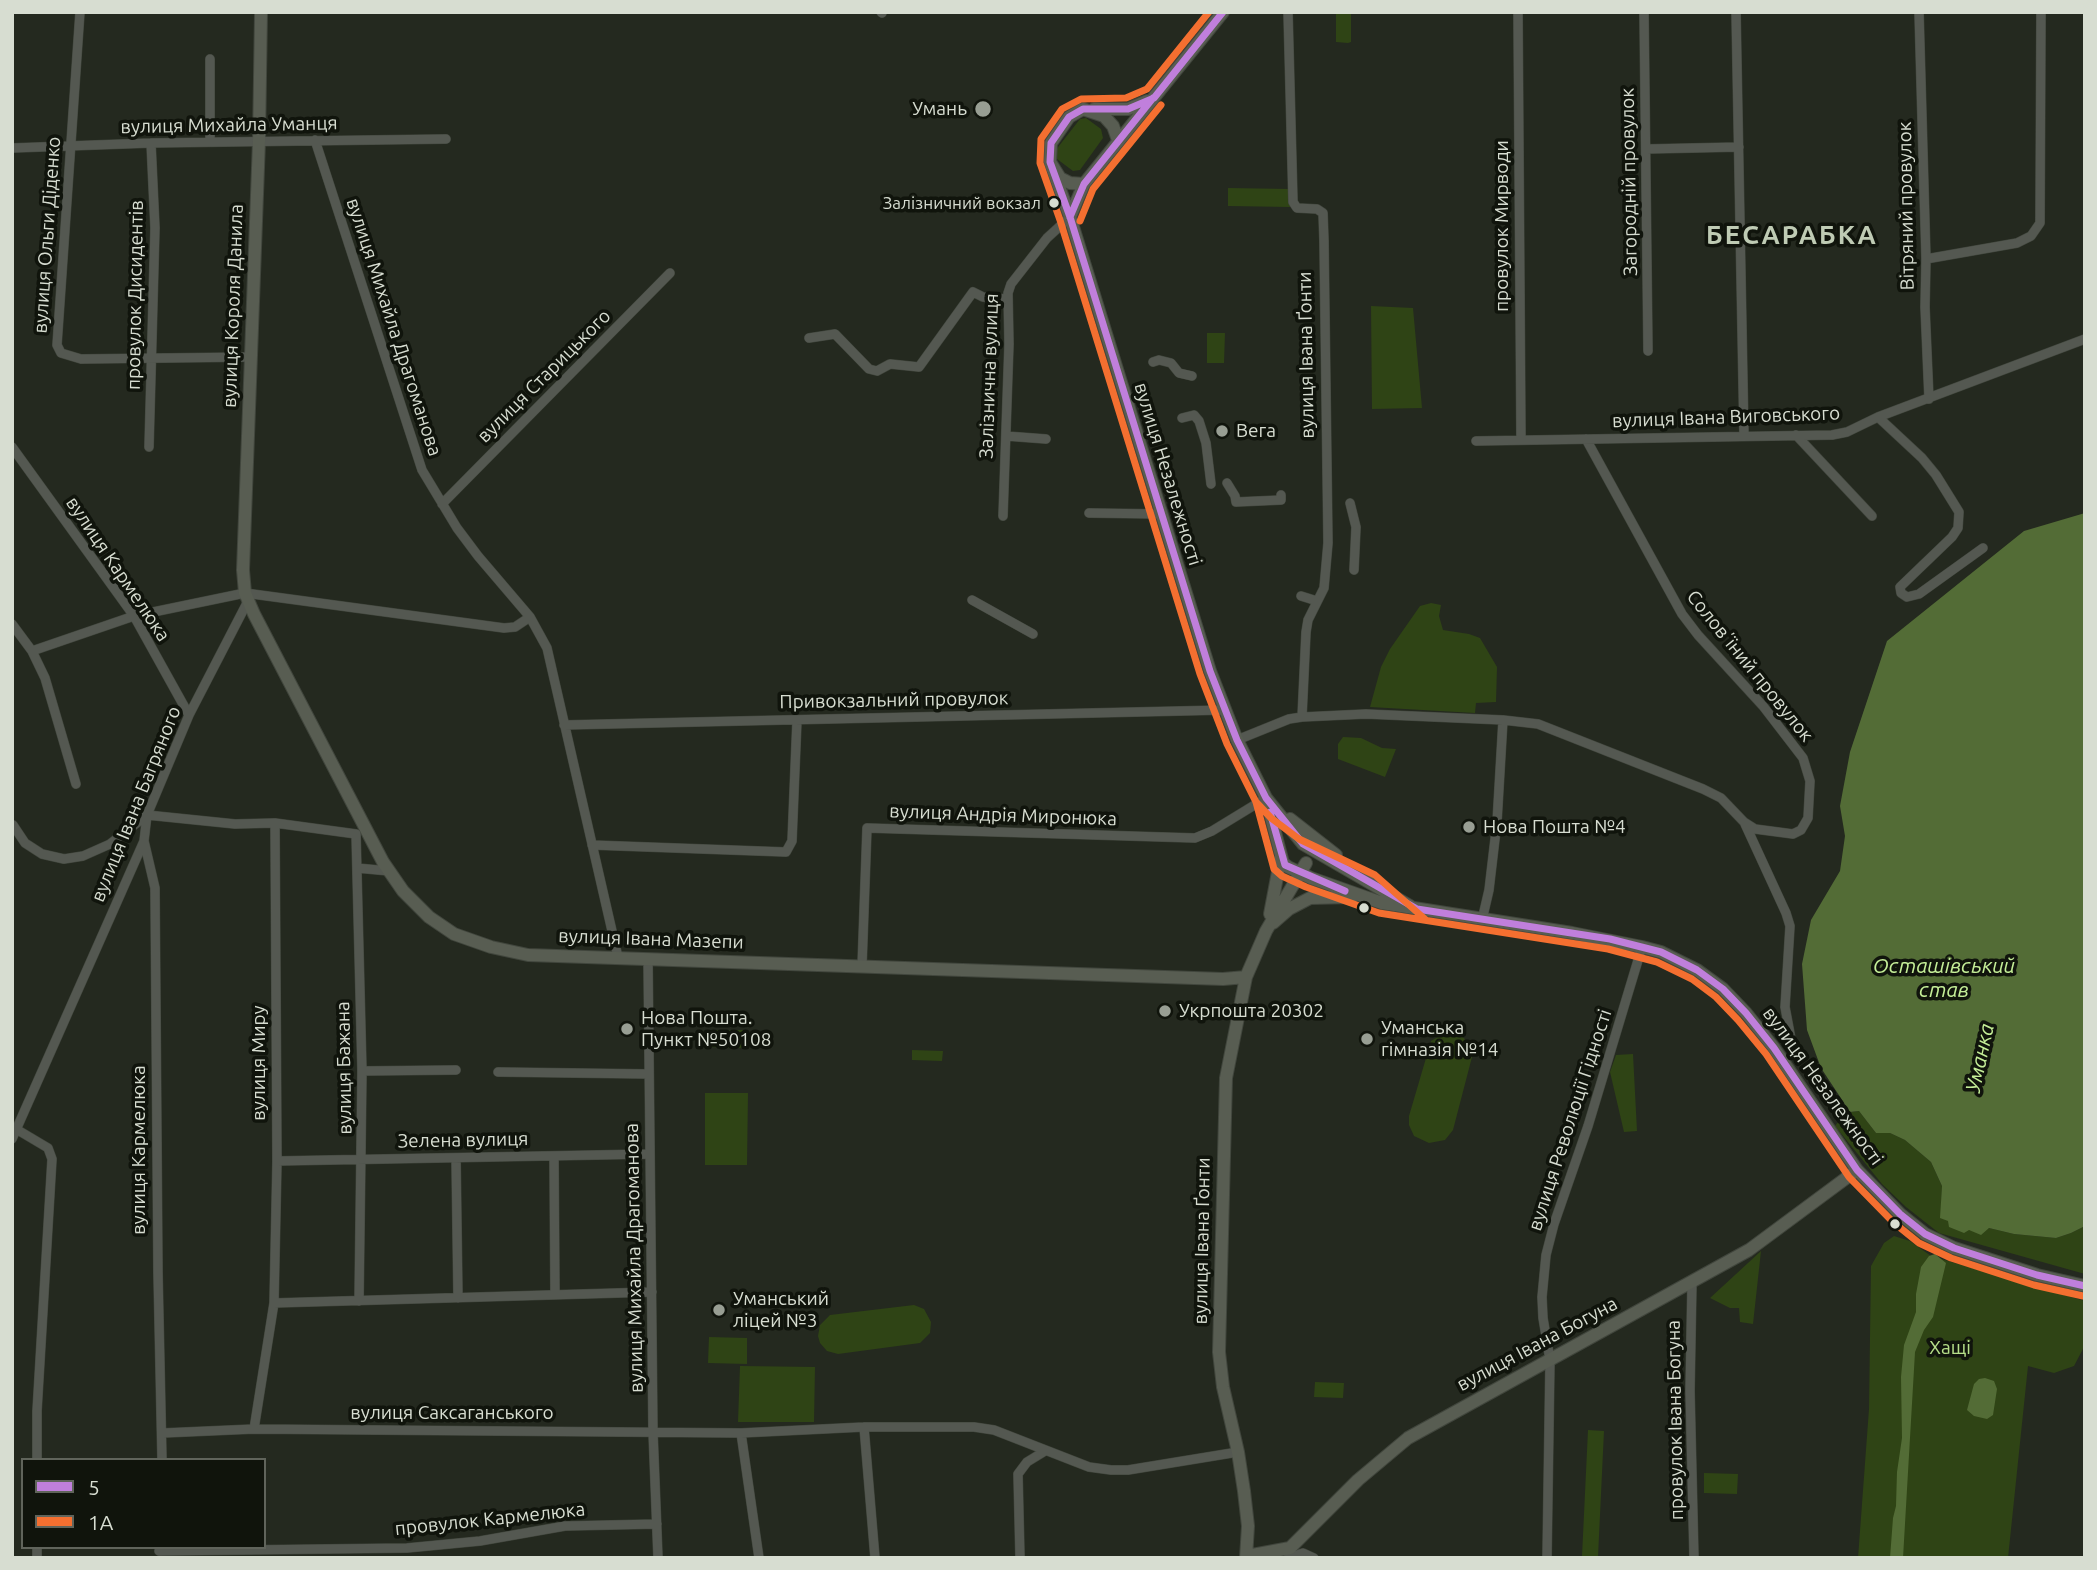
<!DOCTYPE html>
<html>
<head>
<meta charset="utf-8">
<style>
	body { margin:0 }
	#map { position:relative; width:2097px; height:1570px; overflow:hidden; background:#24291f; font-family:Ubuntu,sans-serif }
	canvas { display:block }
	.frame { position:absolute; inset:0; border:14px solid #d7ddd1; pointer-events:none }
	.legend { position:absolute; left:21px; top:1458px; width:245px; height:91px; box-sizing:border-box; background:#10140c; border:2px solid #60645b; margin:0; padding:9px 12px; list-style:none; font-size:21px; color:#d7ddd1 }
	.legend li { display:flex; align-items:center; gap:14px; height:35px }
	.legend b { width:35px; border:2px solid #60645b }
</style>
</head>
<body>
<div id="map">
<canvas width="2097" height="1570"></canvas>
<div class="frame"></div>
<ul class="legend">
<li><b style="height:9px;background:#c07fdc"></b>5</li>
<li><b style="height:9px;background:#f46f30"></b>1А</li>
</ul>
</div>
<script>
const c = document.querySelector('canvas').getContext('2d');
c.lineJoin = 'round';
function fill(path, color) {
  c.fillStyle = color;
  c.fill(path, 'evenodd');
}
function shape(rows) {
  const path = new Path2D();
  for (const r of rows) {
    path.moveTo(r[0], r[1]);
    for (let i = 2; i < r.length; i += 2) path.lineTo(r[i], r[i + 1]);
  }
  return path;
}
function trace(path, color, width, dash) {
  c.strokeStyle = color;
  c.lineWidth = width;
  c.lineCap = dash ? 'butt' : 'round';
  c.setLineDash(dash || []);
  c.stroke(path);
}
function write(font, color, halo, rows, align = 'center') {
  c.font = font + ' Ubuntu,sans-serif';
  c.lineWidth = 7;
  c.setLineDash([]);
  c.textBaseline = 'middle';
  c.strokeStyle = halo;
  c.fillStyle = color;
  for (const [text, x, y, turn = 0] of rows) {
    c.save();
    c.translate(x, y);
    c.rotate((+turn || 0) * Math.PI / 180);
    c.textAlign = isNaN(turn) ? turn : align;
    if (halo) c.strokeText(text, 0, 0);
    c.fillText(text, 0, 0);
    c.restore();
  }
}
const green = shape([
	[1336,12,1351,12,1351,42,1348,43,1336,42],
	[1086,118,1101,129,1103,138,1080,170,1073,171,1057,159,1055,151,1080,119],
	[1228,188,1290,189,1290,207,1228,206],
	[1371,306,1413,308,1422,408,1372,409],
	[1207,333,1225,333,1224,363,1207,363],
	[1431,603,1441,605,1439,616,1443,630,1469,634,1480,638,1497,667,1496,702,1476,703,1475,713,1370,707,1381,667,1390,649,1420,606],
	[1343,737,1361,738,1382,748,1396,749,1385,777,1338,759,1338,744],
	[706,1030,748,1030,747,1048,706,1047],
	[1445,1033,1453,1033,1464,1038,1471,1049,1472,1057,1453,1130,1445,1140,1429,1143,1414,1136,1409,1125,1409,1116,1431,1041],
	[912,1050,943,1051,942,1061,912,1060],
	[1633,1054,1637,1131,1624,1132,1610,1072,1616,1055],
	[705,1093,748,1093,747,1165,705,1165],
	[1859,1111,1876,1133,1890,1133,1905,1140,1931,1162,1942,1186,1941,1217,1969,1230,1983,1231,1989,1228,2014,1234,2056,1238,2071,1233,2085,1226,2085,1274,1939,1233,1906,1207,1882,1184,1835,1126,1845,1113],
	[1894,1236,1910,1241,1931,1256,2085,1301,2085,1345,2074,1366,2054,1373,2028,1366,2008,1558,1858,1558,1869,1409,1871,1266,1884,1243],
	[1761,1251,1753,1324,1740,1322,1739,1308,1730,1308,1710,1298],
	[914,1305,924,1309,931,1322,930,1333,920,1343,838,1354,827,1351,820,1343,818,1336,820,1325,830,1315],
	[709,1337,747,1338,747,1364,708,1363],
	[740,1366,815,1367,814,1422,738,1422],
	[1315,1382,1344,1383,1343,1398,1314,1397],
	[1588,1430,1604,1431,1598,1557,1582,1556],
	[1704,1473,1738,1474,1737,1494,1704,1493]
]);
const water = shape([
	[2085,513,2085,1226,2071,1233,2056,1238,2014,1234,1989,1228,1981,1235,1969,1230,1964,1233,1949,1227,1948,1221,1940,1218,1942,1186,1931,1162,1905,1140,1890,1133,1876,1133,1859,1111,1850,1112,1821,1068,1807,1030,1802,964,1811,920,1840,871,1845,836,1840,806,1850,752,1887,641,2024,531],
	[1935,1254,1946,1263,1933,1317,1924,1330,1915,1352,1903,1558,1890,1558,1893,1518,1896,1506,1897,1472,1902,1438,1901,1377,1904,1345,1916,1312,1916,1294,1921,1267,1929,1256],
	[1985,1378,1994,1381,1997,1389,1993,1415,1987,1419,1974,1416,1967,1410,1974,1384,1979,1379]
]);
const minor = shape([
	[80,12,57,345,61,353,81,359,250,357],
	[881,12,882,13],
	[1288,12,1293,202,1297,208,1317,209,1323,213,1324,241,1328,543,1324,588,1308,620,1306,632,1302,717],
	[1518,12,1521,440],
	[1644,12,1648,351],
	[1736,12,1744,436],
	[1919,12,1926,259,1925,307,1929,399],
	[315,140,422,470,457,528,478,556,530,617,547,648,618,957],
	[210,141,210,59],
	[12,148,151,143,446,139],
	[1646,149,1739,147],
	[1926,259,2017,243,2031,236,2040,223,2041,12],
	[809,338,835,334,869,369,877,371,890,364,919,367,973,292,983,297,1007,299],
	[1153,362,1159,360,1171,363,1179,373,1192,376],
	[1878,417,1922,458,1936,475,1959,512,1958,528,1952,537,1900,587,1901,593,1907,597,1919,594,1983,548],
	[1182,418,1194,415,1199,421,1206,443,1211,484],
	[1796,435,1872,516],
	[1006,436,1046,439],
	[1476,441,1832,435,1847,432,1878,417,2085,339],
	[12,447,134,616,189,715],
	[149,447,155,228,151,143],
	[1227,483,1235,496,1236,502,1281,500,1281,495],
	[1350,503,1356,527,1354,570],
	[442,504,670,273],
	[1089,513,1160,514],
	[1003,516,1009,344,1008,293,1011,284,1047,238,1070,217],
	[1301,596,1317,601],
	[972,600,1033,634],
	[12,624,32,651,45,678,76,784],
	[32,651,134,616,245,593,504,628,515,627,530,617],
	[1503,720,1538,724,1703,789,1721,798,1744,822,1755,829,1793,834,1801,830,1808,818,1810,781,1803,758,1763,706,1698,635,1682,614,1586,439],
	[564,725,1224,710],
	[1237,740,1289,719,1302,717,1366,714,1503,720,1497,822,1489,890,1482,920],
	[1745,824,1786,913,1790,926,1785,1007,1794,1055],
	[13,825,25,843,42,854,64,859,83,856,110,844,147,815,235,824,275,823,356,834,362,1071,359,1301],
	[144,841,155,888,158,1273,162,1460],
	[592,845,786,852,792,841,797,720],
	[357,868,389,871],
	[648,958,653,1432,658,1558],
	[862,966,867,828,1195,838,1212,831,1266,798],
	[362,1071,456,1070],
	[498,1072,649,1074],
	[16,1129,48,1148,52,1159,37,1411,37,1460],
	[12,1139,144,841,147,815,189,715,248,601],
	[554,1156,555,1295],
	[456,1158,458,1298],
	[277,1161,650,1154],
	[1692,1282,1690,1391,1694,1558],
	[274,1303,652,1292],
	[864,1427,875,1558],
	[254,1429,274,1303,277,1161,275,823],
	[163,1433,254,1429,741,1433,864,1427,974,1427,994,1430,1089,1467,1111,1470,1128,1470,1238,1452],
	[741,1433,759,1558],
	[159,1551,407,1548,480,1541,565,1526,657,1524],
	[37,1558,37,1547],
	[1020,1558,1018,1474,1027,1462,1045,1451],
	[1288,1558,1303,1553,1314,1558],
	[1547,1558,1550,1360,1543,1318,1542,1297,1546,1255,1554,1224,1588,1126,1642,947]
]);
const secondary = shape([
	[261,12,259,141,243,570,245,593,254,614,383,862,403,891,429,917,454,934,491,947,528,955,1223,979,1246,977],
	[1094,109,1128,109,1147,101],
	[1050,162,1070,217,1210,671,1237,740,1266,798,1303,844,1410,906],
	[1084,184,1070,183,1060,178,1050,162,1051,143,1069,117,1083,109,1104,116,1113,126,1118,140],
	[1070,217,1084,184,1223,12],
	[1266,798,1283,863,1288,867,1311,878,1382,903,1572,933,1642,947,1661,952,1697,970,1723,989,1746,1013,1774,1048,1857,1170,1900,1214,1925,1234,1954,1248,2037,1275,2085,1286],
	[1290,819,1336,855],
	[1270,914,1281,856],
	[1273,923,1289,909,1310,898,1352,897],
	[1247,1556,1290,1548,1358,1480,1408,1438,1749,1250,1857,1170],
	[1246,1558,1248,1526,1244,1491,1238,1452,1223,1387,1219,1352,1226,1078,1246,977,1266,931,1306,863]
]);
const bus1 = shape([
	[1223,12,1154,98,1128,109,1083,109,1069,117,1051,143,1050,162,1070,217,1210,671,1237,740,1266,798,1303,844,1417,909,1610,939,1661,952,1697,970,1723,989,1746,1013,1774,1048,1857,1170,1900,1214,1925,1234,1954,1248,2037,1275,2085,1286],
	[1070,217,1084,184,1153,98],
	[1270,812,1285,865,1345,891]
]);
const bus2 = shape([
	[1209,12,1147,89,1126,98,1081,99,1062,109,1041,139,1040,163,1060,220,1200,674,1227,744,1256,802,1274,869,1282,876,1306,887,1379,913,1608,949,1657,962,1692,979,1716,997,1738,1020,1766,1054,1849,1177,1893,1222,1919,1243,1951,1258,2034,1285,2083,1296],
	[1080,221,1093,189,1161,105],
	[1256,802,1271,818,1299,839,1375,875,1426,920]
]);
const markers = [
	[983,109,9,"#989e93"],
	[1054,203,6,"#d7ddd1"],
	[1222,431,7,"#989e93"],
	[1469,827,7,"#989e93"],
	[1364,908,6,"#d7ddd1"],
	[1165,1011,7,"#989e93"],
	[627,1029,7,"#989e93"],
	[1367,1039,7,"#989e93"],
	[1895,1224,6,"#d7ddd1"],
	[719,1310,7,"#989e93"]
];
const busNames = [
	["Залізничний вокзал",1041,203]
];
const poiNames = [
	["Умань",967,109,"right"],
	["Вега",1236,431],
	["Нова Пошта №4",1483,827],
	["Укрпошта 20302",1179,1011],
	["Нова Пошта.",641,1018],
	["Пункт №50108",641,1040],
	["Уманська",1381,1028],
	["гімназія №14",1381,1050],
	["Уманський",733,1299],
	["ліцей №3",733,1321]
];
const streetNames = [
	["вулиця Михайла Уманця",229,125,-1],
	["Загородній провулок",1629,182,-91],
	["Вітряний провулок",1906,206,-91],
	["провулок Мирводи",1502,226,-90],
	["вулиця Ольги Діденко",47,235,-86],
	["провулок Дисидентів",135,295,-89],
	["вулиця Короля Данила",233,306,-88],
	["вулиця Михайла Драгоманова",394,327,72],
	["вулиця Івана Ґонти",1306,355,-91],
	["вулиця Старицького",544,376,-45],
	["Залізнична вулиця",989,376,-88],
	["вулиця Івана Виговського",1726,417,-2],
	["вулиця Незалежності",1168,474,73],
	["вулиця Кармелюка",118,569,56],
	["Соловʼїний провулок",1750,666,51],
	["Привокзальний провулок",894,700,-1],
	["вулиця Івана Багряного",136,804,-68],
	["вулиця Андрія Миронюка",1003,815,2],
	["вулиця Івана Мазепи",651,939,2],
	["вулиця Миру",259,1063,-90],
	["вулиця Бажана",344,1068,-91],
	["вулиця Незалежності",1823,1086,54],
	["вулиця Революції Гідності",1570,1120,-72],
	["Зелена вулиця",463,1140,-1],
	["вулиця Кармелюка",139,1150,-90],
	["вулиця Івана Ґонти",1202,1241,-89],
	["вулиця Михайла Драгоманова",634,1258,-91],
	["вулиця Івана Богуна",1537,1344,-28],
	["вулиця Саксаганського",452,1413],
	["провулок Івана Богуна",1675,1420,-91],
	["провулок Кармелюка",490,1519,-6]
];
const parkNames = [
	["Хащі",1950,1348]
];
const waterNames = [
	["Осташівський",1944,966],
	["став",1944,990],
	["Уманка",1980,1058,-78]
];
const districtNames = [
	["БЕСАРАБКА",1792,235]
];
fill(green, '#2f4415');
fill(water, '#536c36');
trace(minor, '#41463d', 10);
trace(secondary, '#41463d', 14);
trace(minor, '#545851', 9);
trace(secondary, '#585d52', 12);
trace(bus1, '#c07fdc', 7);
trace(bus2, '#f46f30', 7);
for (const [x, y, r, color] of markers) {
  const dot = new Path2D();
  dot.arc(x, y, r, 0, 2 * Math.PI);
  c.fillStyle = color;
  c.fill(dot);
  trace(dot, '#10140c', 2.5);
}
write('17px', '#d7ddd1', '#10140c', busNames, 'right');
write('19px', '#d7ddd1', '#10140c', poiNames, 'left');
write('19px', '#d7ddd1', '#10140c', streetNames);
write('19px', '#b7e08a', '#10140c', parkNames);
write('italic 21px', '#c5ef98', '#10140c', waterNames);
c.letterSpacing = '2px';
write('bold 26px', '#bfcbb4', '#10140c', districtNames);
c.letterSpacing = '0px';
</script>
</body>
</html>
